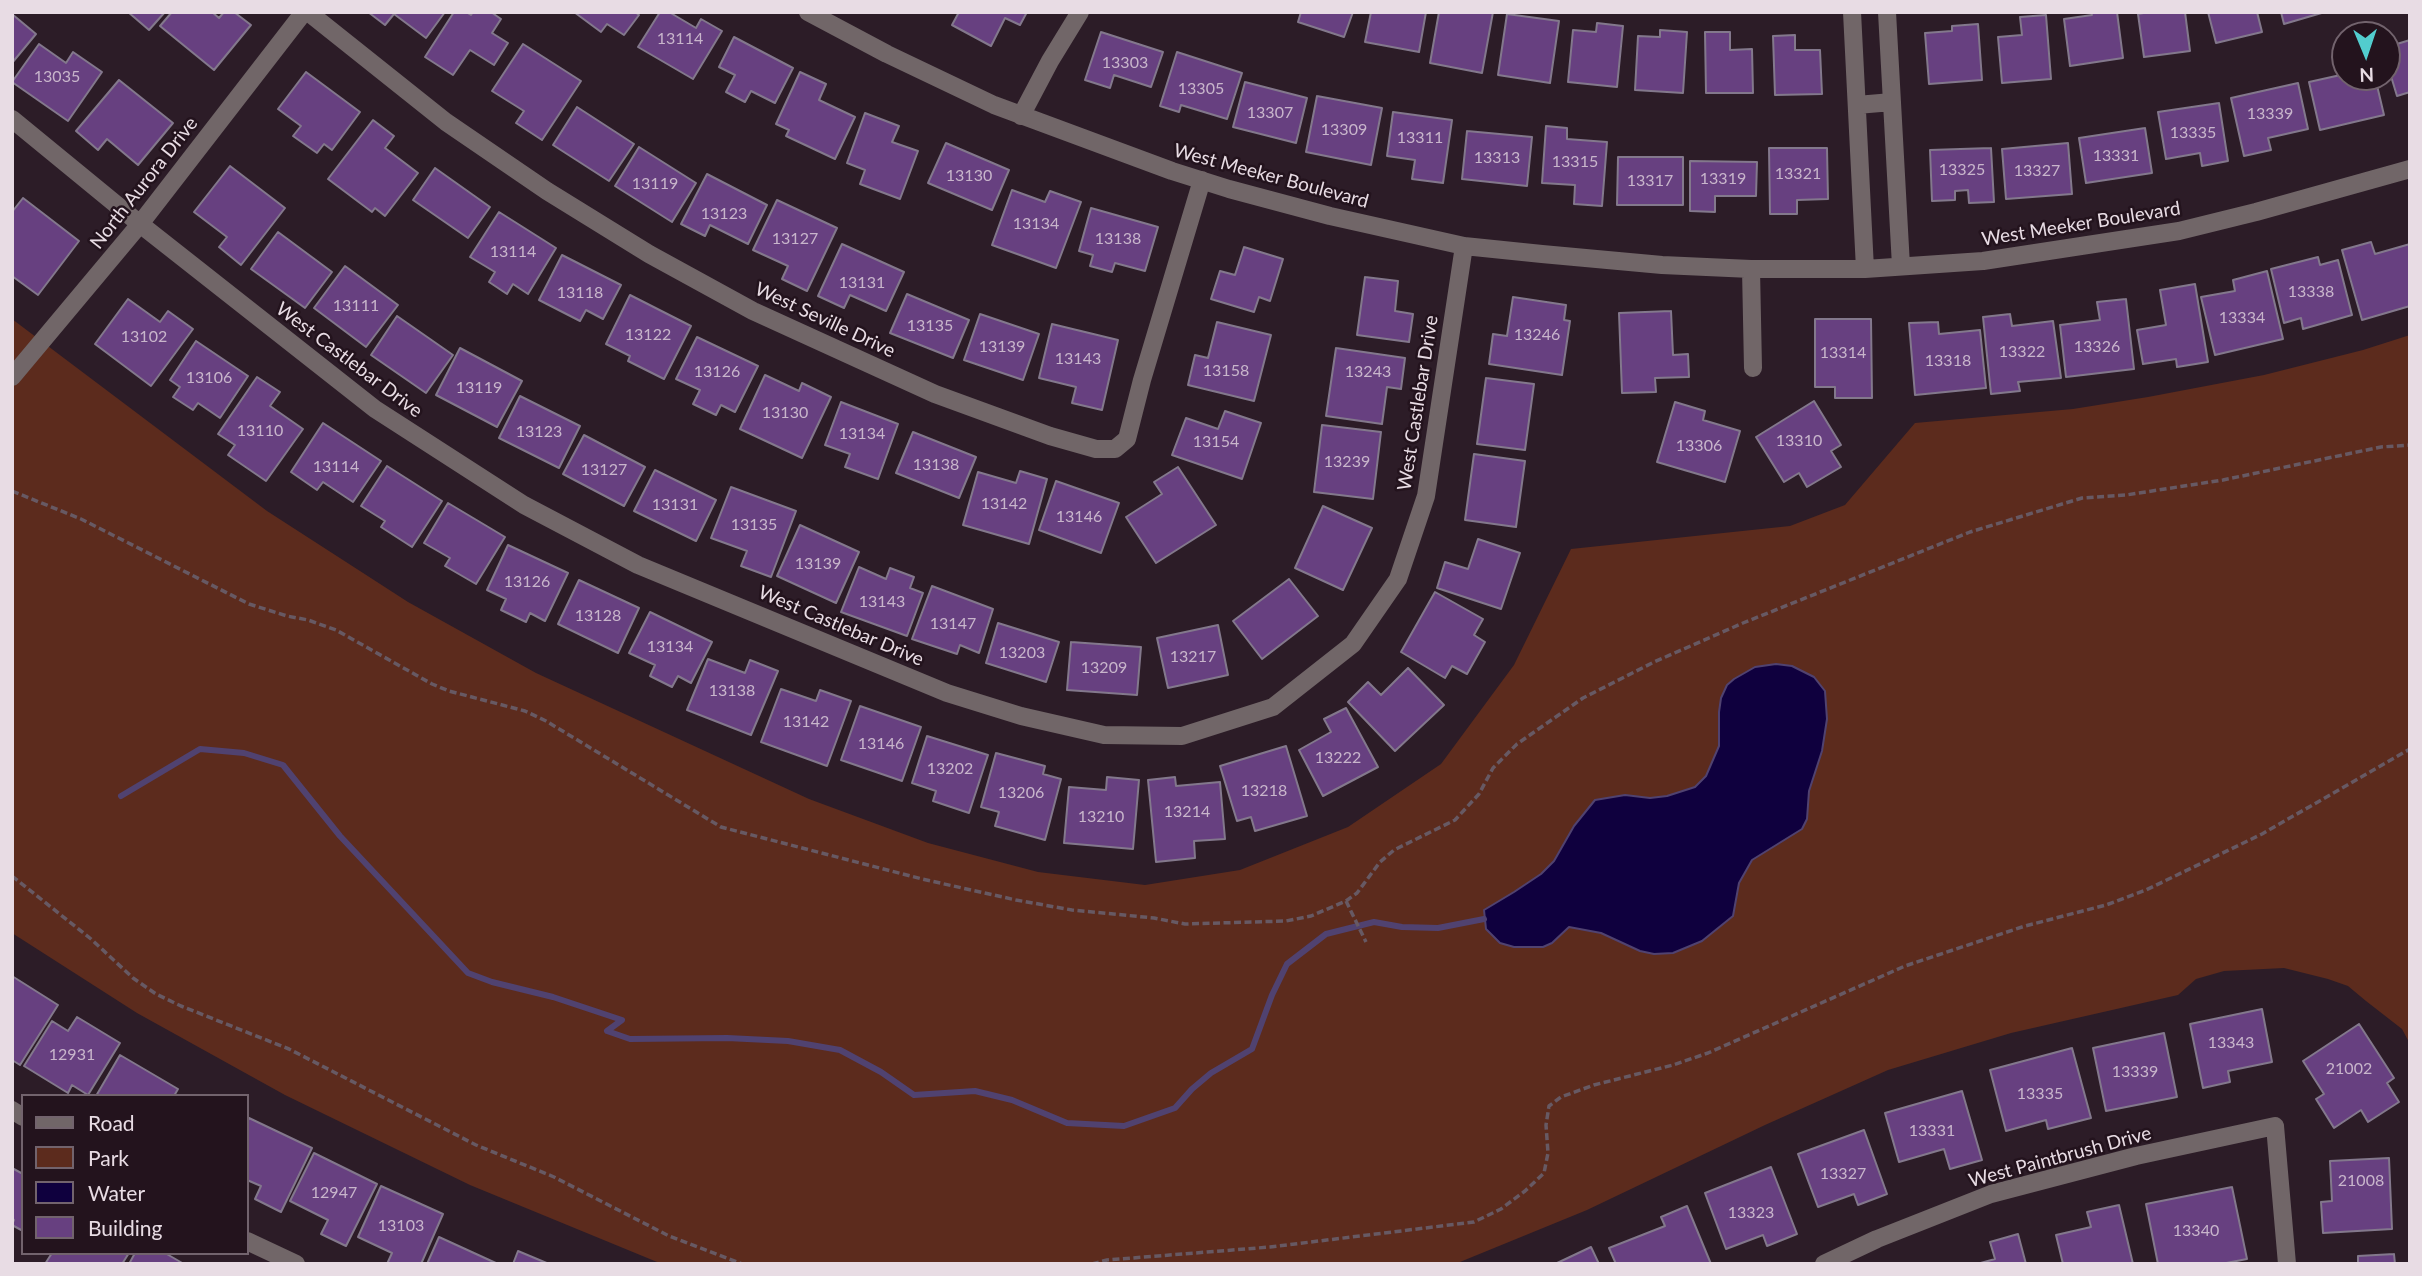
<!DOCTYPE html>
<html>
<head>
<meta charset="utf-8">
<style>
	body { margin:0 }
	#map { position:relative; width:2422px; height:1276px; overflow:hidden; background:#2c1c27; font-family:Lato,sans-serif }
	canvas { display:block }
	.frame { position:absolute; inset:0; border:14px solid #e8dce4; pointer-events:none }
	.legend { position:absolute; left:21px; top:1094px; width:228px; height:161px; box-sizing:border-box; background:#23131d; border:2px solid #72636d; margin:0; padding:9px 12px; list-style:none; font-size:21px; color:#e8dce4 }
	.legend li { display:flex; align-items:center; gap:14px; height:35px }
	.legend b { width:35px; border:2px solid #72636d }
	.north { position:absolute; left:2331px; top:21px; width:70px; height:70px; box-sizing:border-box; background:#23131d; border:2px solid #72636d; border-radius:50%; rotate:178deg; font-size:19px; font-weight:700; line-height:28px; text-align:center; color:#e8dce4 }
	.north::after { content:''; display:block; margin:auto; width:24px; height:32px; background:#52cdce; clip-path:polygon(50% 0,100% 100%,50% 72%,0 100%) }
</style>
</head>
<body>
<div id="map">
<canvas width="2422" height="1276"></canvas>
<div class="frame"></div>
<ul class="legend">
<li><b style="height:9px;background:#716668"></b>Road</li>
<li><b style="height:19px;background:#5c2b1d"></b>Park</li>
<li><b style="height:19px;background:#0f003e"></b>Water</li>
<li><b style="height:19px;background:#674080"></b>Building</li>
</ul>
<div class="north">N</div>
</div>
<script>
const c = document.querySelector('canvas').getContext('2d');
c.lineJoin = 'round';
function fill(path, color) {
  c.fillStyle = color;
  c.fill(path, 'evenodd');
}
function shape(rows) {
  const path = new Path2D();
  for (const r of rows) {
    path.moveTo(r[0], r[1]);
    for (let i = 2; i < r.length; i += 2) path.lineTo(r[i], r[i + 1]);
  }
  return path;
}
function trace(path, color, width, dash) {
  c.strokeStyle = color;
  c.lineWidth = width;
  c.lineCap = dash ? 'butt' : 'round';
  c.setLineDash(dash || []);
  c.stroke(path);
}
function write(font, color, halo, rows, align = 'center') {
  c.font = font + ' Lato,sans-serif';
  c.lineWidth = 5;
  c.setLineDash([]);
  c.textBaseline = 'middle';
  c.strokeStyle = halo;
  c.fillStyle = color;
  for (const [text, x, y, turn = 0] of rows) {
    c.save();
    c.translate(x, y);
    c.rotate((+turn || 0) * Math.PI / 180);
    c.textAlign = isNaN(turn) ? turn : align;
    if (halo) c.strokeText(text, 0, 0);
    c.fillText(text, 0, 0);
    c.restore();
  }
}
const green = shape([
	[12,319,267,511,408,602,536,673,809,799,928,843,1038,872,1145,885,1240,870,1348,827,1441,764,1514,665,1571,549,1790,526,1845,505,1915,423,2073,409,2148,397,2264,375,2363,350,2410,335,2410,1044,2402,1029,2366,1001,2348,986,2328,979,2284,968,2224,971,2196,979,2178,995,2011,1033,1888,1070,1765,1125,1587,1210,1455,1264,662,1264,470,1185,285,1095,137,1013,12,933]
]);
const water = shape([
	[1776,664,1792,666,1814,677,1825,691,1827,719,1822,751,1809,791,1807,819,1802,829,1752,860,1739,883,1733,916,1702,941,1673,953,1654,954,1640,951,1601,933,1569,927,1552,943,1543,947,1514,947,1500,943,1486,929,1484,910,1514,892,1541,874,1554,861,1574,826,1595,800,1625,795,1650,798,1667,796,1695,787,1706,776,1719,746,1719,712,1721,698,1727,685,1734,679,1755,667,1776,664]
]);
const stream = shape([
	[121,796,200,749,244,753,283,765,340,836,468,973,492,982,553,997,622,1020,607,1031,630,1039,727,1038,788,1041,840,1050,881,1072,914,1095,975,1091,1012,1100,1067,1123,1124,1126,1175,1108,1192,1089,1211,1073,1252,1049,1272,995,1287,964,1326,934,1374,922,1402,927,1438,928,1484,919]
]);
const building = shape([
	[128,12,165,12,149,30,128,12],
	[172,12,212,12,219,18,224,12,234,12,251,25,214,70,160,26,172,12],
	[368,12,445,12,426,38,394,14,385,25,368,12],
	[454,12,466,12,471,15,473,12,491,12,501,19,492,33,508,43,494,65,470,50,453,75,425,57,454,12],
	[574,12,635,12,639,15,624,35,607,24,601,32,574,12],
	[660,12,669,12,696,28,701,19,722,31,693,79,638,47,660,12],
	[959,12,1027,12,1020,25,1005,18,991,46,952,25,959,12],
	[1301,12,1353,12,1344,37,1298,22,1301,12],
	[1371,12,1426,12,1419,52,1365,42,1371,12],
	[1439,12,1493,12,1482,73,1430,63,1439,12],
	[2091,12,2117,12,2123,58,2070,66,2064,19,2092,15,2091,12],
	[2149,12,2185,12,2190,51,2144,57,2138,14,2149,12],
	[2208,12,2257,12,2262,32,2216,43,2208,12],
	[2281,12,2325,12,2284,24,2281,12],
	[12,14,36,34,12,63,12,14],
	[1507,14,1559,21,1550,83,1498,75,1507,14],
	[2046,15,2051,79,2002,83,1998,37,2022,35,2020,17,2046,15],
	[1597,23,1623,26,1617,87,1568,82,1573,30,1596,32,1597,23],
	[1978,24,1982,80,1929,84,1925,33,1952,31,1952,26,1978,24],
	[1660,30,1687,32,1683,93,1635,90,1638,36,1660,37,1660,30],
	[1101,32,1163,52,1151,87,1114,75,1110,88,1085,80,1101,32],
	[1705,32,1730,32,1730,50,1752,49,1753,93,1706,93,1705,32],
	[1795,35,1795,50,1820,50,1822,94,1775,95,1773,36,1795,35],
	[734,37,793,68,775,103,751,91,745,102,726,92,735,75,719,67,734,37],
	[2410,40,2410,92,2397,96,2387,63,2387,47,2410,40],
	[39,44,66,63,73,52,102,72,68,121,12,82,39,44],
	[523,44,581,81,542,140,516,123,524,111,492,91,523,44],
	[1177,52,1242,73,1227,119,1181,105,1179,112,1160,106,1177,52],
	[306,72,360,112,332,150,324,144,317,153,293,136,301,126,278,109,306,72],
	[800,72,826,84,819,100,855,117,835,159,786,136,789,130,776,124,800,72],
	[2345,74,2345,77,2375,77,2384,115,2320,130,2309,82,2345,74],
	[119,80,173,123,138,165,107,139,98,150,76,131,119,80],
	[1245,82,1307,98,1296,143,1233,127,1245,82],
	[2298,83,2308,129,2268,138,2271,150,2244,156,2231,98,2298,83],
	[1317,96,1382,108,1371,165,1306,152,1317,96],
	[2219,103,2228,161,2202,166,2200,153,2166,159,2158,112,2219,103],
	[577,107,634,144,609,181,553,145,577,107],
	[1393,112,1452,120,1443,183,1412,179,1415,160,1387,156,1393,112],
	[865,113,899,126,892,142,918,151,900,199,860,184,865,170,847,163,865,113],
	[373,120,394,136,385,148,418,173,385,216,375,208,372,212,328,179,373,120],
	[1546,126,1567,128,1567,139,1607,142,1602,206,1574,204,1575,185,1542,183,1546,126],
	[2145,128,2152,173,2086,183,2079,138,2145,128],
	[1467,131,1532,137,1527,186,1462,179,1467,131],
	[946,143,1009,170,992,210,928,183,946,143],
	[2068,143,2072,194,2006,199,2002,149,2068,143],
	[639,147,696,183,672,222,615,186,639,147],
	[1769,148,1827,148,1828,199,1797,200,1797,214,1770,214,1769,148],
	[1991,148,1994,202,1969,203,1968,190,1955,191,1955,200,1932,201,1930,150,1991,148],
	[1618,157,1683,157,1683,205,1617,205,1618,157],
	[1690,161,1757,162,1756,196,1715,196,1715,212,1690,211,1690,161],
	[230,166,285,208,241,265,219,247,227,237,194,212,230,166],
	[435,168,490,207,468,238,413,200,435,168],
	[707,174,767,205,748,244,710,225,705,236,681,224,707,174],
	[1012,190,1045,202,1050,191,1081,202,1056,268,992,245,1012,190],
	[23,198,79,241,38,295,12,276,12,212,23,198],
	[777,200,837,228,807,291,782,279,788,266,753,250,777,200],
	[1091,208,1158,227,1145,271,1115,263,1112,272,1090,266,1093,255,1079,251,1091,208],
	[499,212,556,248,528,294,513,284,507,294,489,282,495,272,470,257,499,212],
	[278,232,332,272,305,308,251,269,278,232],
	[2371,242,2375,254,2410,244,2410,306,2362,320,2342,250,2371,242],
	[842,244,904,272,886,311,850,295,844,308,818,296,842,244],
	[1244,247,1283,259,1270,301,1259,297,1254,312,1211,299,1220,271,1235,275,1244,247],
	[562,255,621,285,603,319,586,310,580,321,539,300,562,255],
	[2318,257,2320,265,2338,260,2352,315,2303,329,2301,318,2284,323,2271,269,2318,257],
	[345,266,398,305,366,347,314,308,345,266],
	[2267,271,2283,339,2215,355,2201,297,2235,291,2233,280,2267,271],
	[1365,277,1398,281,1395,311,1413,314,1409,342,1357,335,1365,277],
	[2195,284,2208,362,2177,367,2176,359,2143,364,2137,330,2166,325,2160,290,2195,284],
	[907,294,969,320,953,358,890,333,907,294],
	[630,295,691,326,664,379,628,361,630,356,606,344,630,295],
	[1513,297,1566,305,1564,320,1570,321,1562,375,1489,364,1493,334,1507,336,1513,297],
	[128,299,160,322,168,311,193,329,151,386,95,344,128,299],
	[2126,299,2134,369,2066,377,2060,325,2100,320,2097,302,2126,299],
	[1671,311,1673,355,1688,354,1689,377,1655,378,1656,392,1622,393,1619,313,1671,311],
	[980,314,1039,334,1023,380,964,360,980,314],
	[2010,314,2012,326,2053,321,2061,378,2018,382,2020,391,1991,394,1983,317,2010,314],
	[397,316,453,355,426,393,371,355,397,316],
	[1815,319,1871,319,1872,398,1835,398,1835,387,1815,387,1815,319],
	[1217,322,1271,335,1254,401,1188,385,1195,355,1208,358,1217,322],
	[1938,322,1939,334,1980,330,1986,388,1915,395,1909,323,1938,322],
	[1052,324,1118,340,1102,410,1072,403,1076,387,1039,378,1052,324],
	[697,337,758,366,735,412,721,405,716,415,693,404,700,390,676,379,697,337],
	[196,341,248,376,220,418,198,403,193,410,173,397,180,387,170,380,196,341],
	[460,348,522,381,497,427,436,395,460,348],
	[1336,348,1405,358,1401,389,1387,387,1382,424,1326,416,1336,348],
	[765,375,799,391,802,383,831,397,802,458,740,429,765,375],
	[257,377,280,392,270,406,303,429,266,481,228,455,235,445,218,434,257,377],
	[1486,378,1534,384,1525,450,1477,444,1486,378],
	[520,396,580,426,559,468,499,438,520,396],
	[1814,401,1841,445,1831,451,1841,467,1807,487,1799,473,1784,482,1756,437,1814,401],
	[841,402,898,424,878,479,845,467,850,454,825,445,841,402],
	[1675,402,1705,411,1703,420,1740,431,1725,482,1657,462,1675,402],
	[1225,411,1261,423,1242,479,1172,455,1186,418,1218,429,1225,411],
	[323,423,381,461,353,502,323,482,317,490,291,472,323,423],
	[1322,425,1381,432,1373,499,1314,492,1322,425],
	[913,432,976,457,959,498,896,473,913,432],
	[584,435,645,467,624,506,563,474,584,435],
	[1474,454,1525,461,1516,527,1465,520,1474,454],
	[387,466,442,501,412,547,381,527,385,521,361,506,387,466],
	[1178,467,1216,525,1156,563,1126,517,1162,494,1154,482,1178,467],
	[655,470,716,500,696,541,634,511,655,470],
	[1020,471,1047,479,1029,544,963,525,978,472,1016,483,1020,471],
	[1056,481,1119,503,1101,553,1039,530,1056,481],
	[731,487,796,511,771,577,741,566,747,551,711,538,731,487],
	[448,503,505,537,476,584,445,566,450,558,424,543,448,503],
	[1323,506,1372,528,1343,590,1295,568,1323,506],
	[800,525,859,552,836,603,777,576,800,525],
	[1478,539,1520,553,1501,609,1437,588,1445,562,1468,569,1478,539],
	[508,545,568,573,545,621,530,613,526,622,501,610,506,599,487,590,508,545],
	[859,567,886,579,890,568,914,577,910,588,923,593,907,636,841,612,859,567],
	[1289,579,1318,616,1262,659,1233,621,1289,579],
	[579,580,639,608,618,653,558,624,579,580],
	[932,586,993,609,979,653,960,645,957,654,912,639,932,586],
	[1435,592,1483,619,1474,635,1485,642,1467,674,1452,666,1445,678,1401,652,1435,592],
	[650,612,712,642,691,683,678,676,672,687,650,676,655,665,629,653,650,612],
	[998,623,1059,642,1046,682,986,663,998,623],
	[1218,625,1228,675,1168,688,1157,638,1218,625],
	[1071,642,1141,647,1137,695,1067,690,1071,642],
	[708,659,745,673,750,660,778,671,751,735,687,710,708,659],
	[1408,668,1444,705,1395,751,1348,702,1368,682,1381,695,1408,668],
	[781,689,816,701,820,690,851,701,827,766,761,742,781,689],
	[860,706,921,727,902,781,841,760,860,706],
	[1346,708,1378,767,1323,796,1299,750,1331,732,1324,719,1346,708],
	[927,736,988,755,969,813,933,801,936,791,912,783,927,736],
	[1286,746,1307,816,1255,831,1251,817,1237,821,1220,766,1286,746],
	[996,753,1045,766,1043,774,1061,779,1045,840,995,826,999,812,981,807,996,753],
	[1107,777,1139,780,1133,849,1064,843,1069,787,1106,790,1107,777],
	[1175,777,1176,786,1220,782,1225,839,1194,841,1195,858,1156,862,1148,780,1175,777],
	[12,976,58,1005,20,1065,12,1060,12,976],
	[2262,1009,2272,1062,2228,1071,2230,1082,2203,1088,2190,1024,2262,1009],
	[77,1017,120,1043,88,1095,72,1085,68,1093,24,1066,52,1021,68,1031,77,1017],
	[2359,1024,2394,1078,2387,1083,2399,1102,2368,1122,2361,1110,2334,1128,2316,1099,2324,1094,2303,1061,2359,1024],
	[2164,1033,2177,1097,2106,1111,2093,1048,2164,1033],
	[2072,1048,2091,1118,2048,1129,2046,1120,2006,1131,1990,1070,2072,1048],
	[120,1055,178,1089,174,1096,96,1096,120,1055],
	[1962,1091,1982,1160,1950,1169,1944,1149,1899,1162,1885,1113,1962,1091],
	[249,1118,312,1148,281,1212,255,1199,261,1186,247,1180,247,1123,249,1118],
	[1864,1130,1887,1194,1858,1205,1854,1194,1818,1207,1798,1154,1864,1130],
	[314,1153,377,1184,346,1246,321,1234,328,1220,290,1201,314,1153],
	[2389,1158,2392,1229,2323,1233,2321,1202,2332,1201,2330,1161,2389,1158],
	[1771,1167,1797,1234,1767,1246,1763,1235,1726,1249,1705,1193,1771,1167],
	[12,1168,23,1174,23,1231,12,1225,14,1220,12,1218,12,1168],
	[381,1186,443,1214,421,1264,387,1264,392,1253,358,1237,381,1186],
	[2232,1187,2247,1259,2221,1264,2158,1264,2146,1204,2232,1187],
	[2119,1205,2133,1264,2063,1264,2056,1235,2091,1227,2087,1212,2119,1205],
	[1687,1206,1711,1264,1616,1264,1609,1248,1665,1226,1661,1217,1687,1206],
	[2018,1234,2026,1264,1977,1264,1995,1259,1990,1242,2018,1234],
	[439,1237,498,1264,427,1264,439,1237],
	[1591,1247,1599,1264,1555,1264,1591,1247],
	[518,1251,549,1264,513,1264,518,1251],
	[52,1253,129,1253,122,1264,45,1264,52,1253],
	[135,1253,165,1253,184,1264,129,1264,135,1253],
	[2394,1254,2395,1264,2358,1264,2358,1256,2394,1254]
]);
const path = shape([
	[12,491,81,519,249,604,287,616,308,620,336,630,432,684,449,691,525,711,546,721,721,827,922,879,1016,900,1072,910,1154,918,1185,924,1286,921,1311,916,1346,901,1357,893,1380,862,1394,850,1455,820,1479,794,1493,768,1517,744,1583,698,1654,662,1743,623,1970,532,2082,498,2126,495,2223,480,2381,447,2410,445],
	[12,876,91,939,133,978,156,994,181,1006,289,1049,476,1145,554,1177,669,1236,742,1264],
	[1346,901,1366,942],
	[930,1264,941,1264],
	[1092,1264,1107,1260,1270,1247,1474,1222,1501,1209,1525,1191,1544,1173,1548,1153,1546,1125,1549,1106,1561,1097,1594,1085,1673,1065,1708,1053,1905,966,2025,926,2106,905,2146,890,2262,834,2410,749]
]);
const minor = shape([
	[308,12,446,122,547,191,649,254,753,311,935,394,1050,436,1096,449,1115,449,1127,439,1142,380,1202,180],
	[808,12,887,54,994,105,1172,171,1229,189,1330,216,1464,246,1542,254,1662,265,1751,269,1865,269,1983,261,2179,231,2256,212,2410,169],
	[1852,12,1865,269],
	[1887,12,1901,266],
	[1857,105,1892,102],
	[1021,116,1050,61,1080,12],
	[12,119,140,224,375,409,524,505,638,565,947,693,1021,716,1104,735,1182,736,1273,707,1353,644,1398,579,1426,496,1464,246],
	[1751,269,1753,368],
	[12,377,140,224,304,12],
	[12,1110,23,1117],
	[247,1241,296,1264],
	[1824,1264,1877,1239,1991,1194,2136,1156,2275,1126,2287,1264]
]);
const numberNames = [
	["13114",680,39],
	["13303",1125,63],
	["13035",57,77],
	["13305",1201,89],
	["13307",1270,113],
	["13339",2270,114],
	["13309",1344,130],
	["13335",2193,133],
	["13311",1420,138],
	["13331",2116,156],
	["13313",1497,158],
	["13315",1575,162],
	["13325",1962,170],
	["13327",2037,171],
	["13321",1798,174],
	["13130",969,176],
	["13319",1723,179],
	["13317",1650,181],
	["13119",655,184],
	["13123",724,214],
	["13134",1036,224],
	["13127",795,239],
	["13138",1118,239],
	["13114",513,252],
	["13131",862,283],
	["13338",2311,292],
	["13118",580,293],
	["13111",356,306],
	["13334",2242,318],
	["13135",930,326],
	["13122",648,335],
	["13246",1537,335],
	["13102",144,337],
	["13139",1002,347],
	["13326",2097,347],
	["13322",2022,352],
	["13314",1843,353],
	["13143",1078,359],
	["13318",1948,361],
	["13158",1226,371],
	["13126",717,372],
	["13243",1368,372],
	["13106",209,378],
	["13119",479,388],
	["13130",785,413],
	["13110",260,431],
	["13123",539,432],
	["13134",862,434],
	["13310",1799,441],
	["13154",1216,442],
	["13306",1699,446],
	["13239",1347,462],
	["13138",936,465],
	["13114",336,467],
	["13127",604,470],
	["13142",1004,504],
	["13131",675,505],
	["13146",1079,517],
	["13135",754,525],
	["13139",818,564],
	["13126",527,582],
	["13143",882,602],
	["13128",598,616],
	["13147",953,624],
	["13134",670,647],
	["13203",1022,653],
	["13217",1193,657],
	["13209",1104,668],
	["13138",732,691],
	["13142",806,722],
	["13146",881,744],
	["13222",1338,758],
	["13202",950,769],
	["13218",1264,791],
	["13206",1021,793],
	["13214",1187,812],
	["13210",1101,817],
	["13343",2231,1043],
	["12931",72,1055],
	["21002",2349,1069],
	["13339",2135,1072],
	["13335",2040,1094],
	["13331",1932,1131],
	["13327",1843,1174],
	["21008",2361,1181],
	["12947",334,1193],
	["13323",1751,1213],
	["13103",401,1226],
	["13340",2196,1231]
];
const streetNames = [
	["West Meeker Boulevard",1271,176,15],
	["North Aurora Drive",144,183,-52],
	["West Meeker Boulevard",2081,224,-9],
	["West Seville Drive",825,320,25],
	["West Castlebar Drive",349,360,37],
	["West Castlebar Drive",1418,403,-81],
	["West Castlebar Drive",841,626,23],
	["West Paintbrush Drive",2060,1157,-15]
];
fill(green, '#5c2b1d');
fill(water, '#0f003e');
trace(water, '#504270', 2);
trace(stream, '#504270', 6);
fill(building, '#674080');
trace(building, '#83788c', 2);
trace(path, '#675963', 3.5, [7, 3.5]);
trace(minor, '#716668', 18);
write('16px', '#c8b5cb', null, numberNames);
write('19px', '#e8dce4', '#23131d', streetNames);
</script>
</body>
</html>
